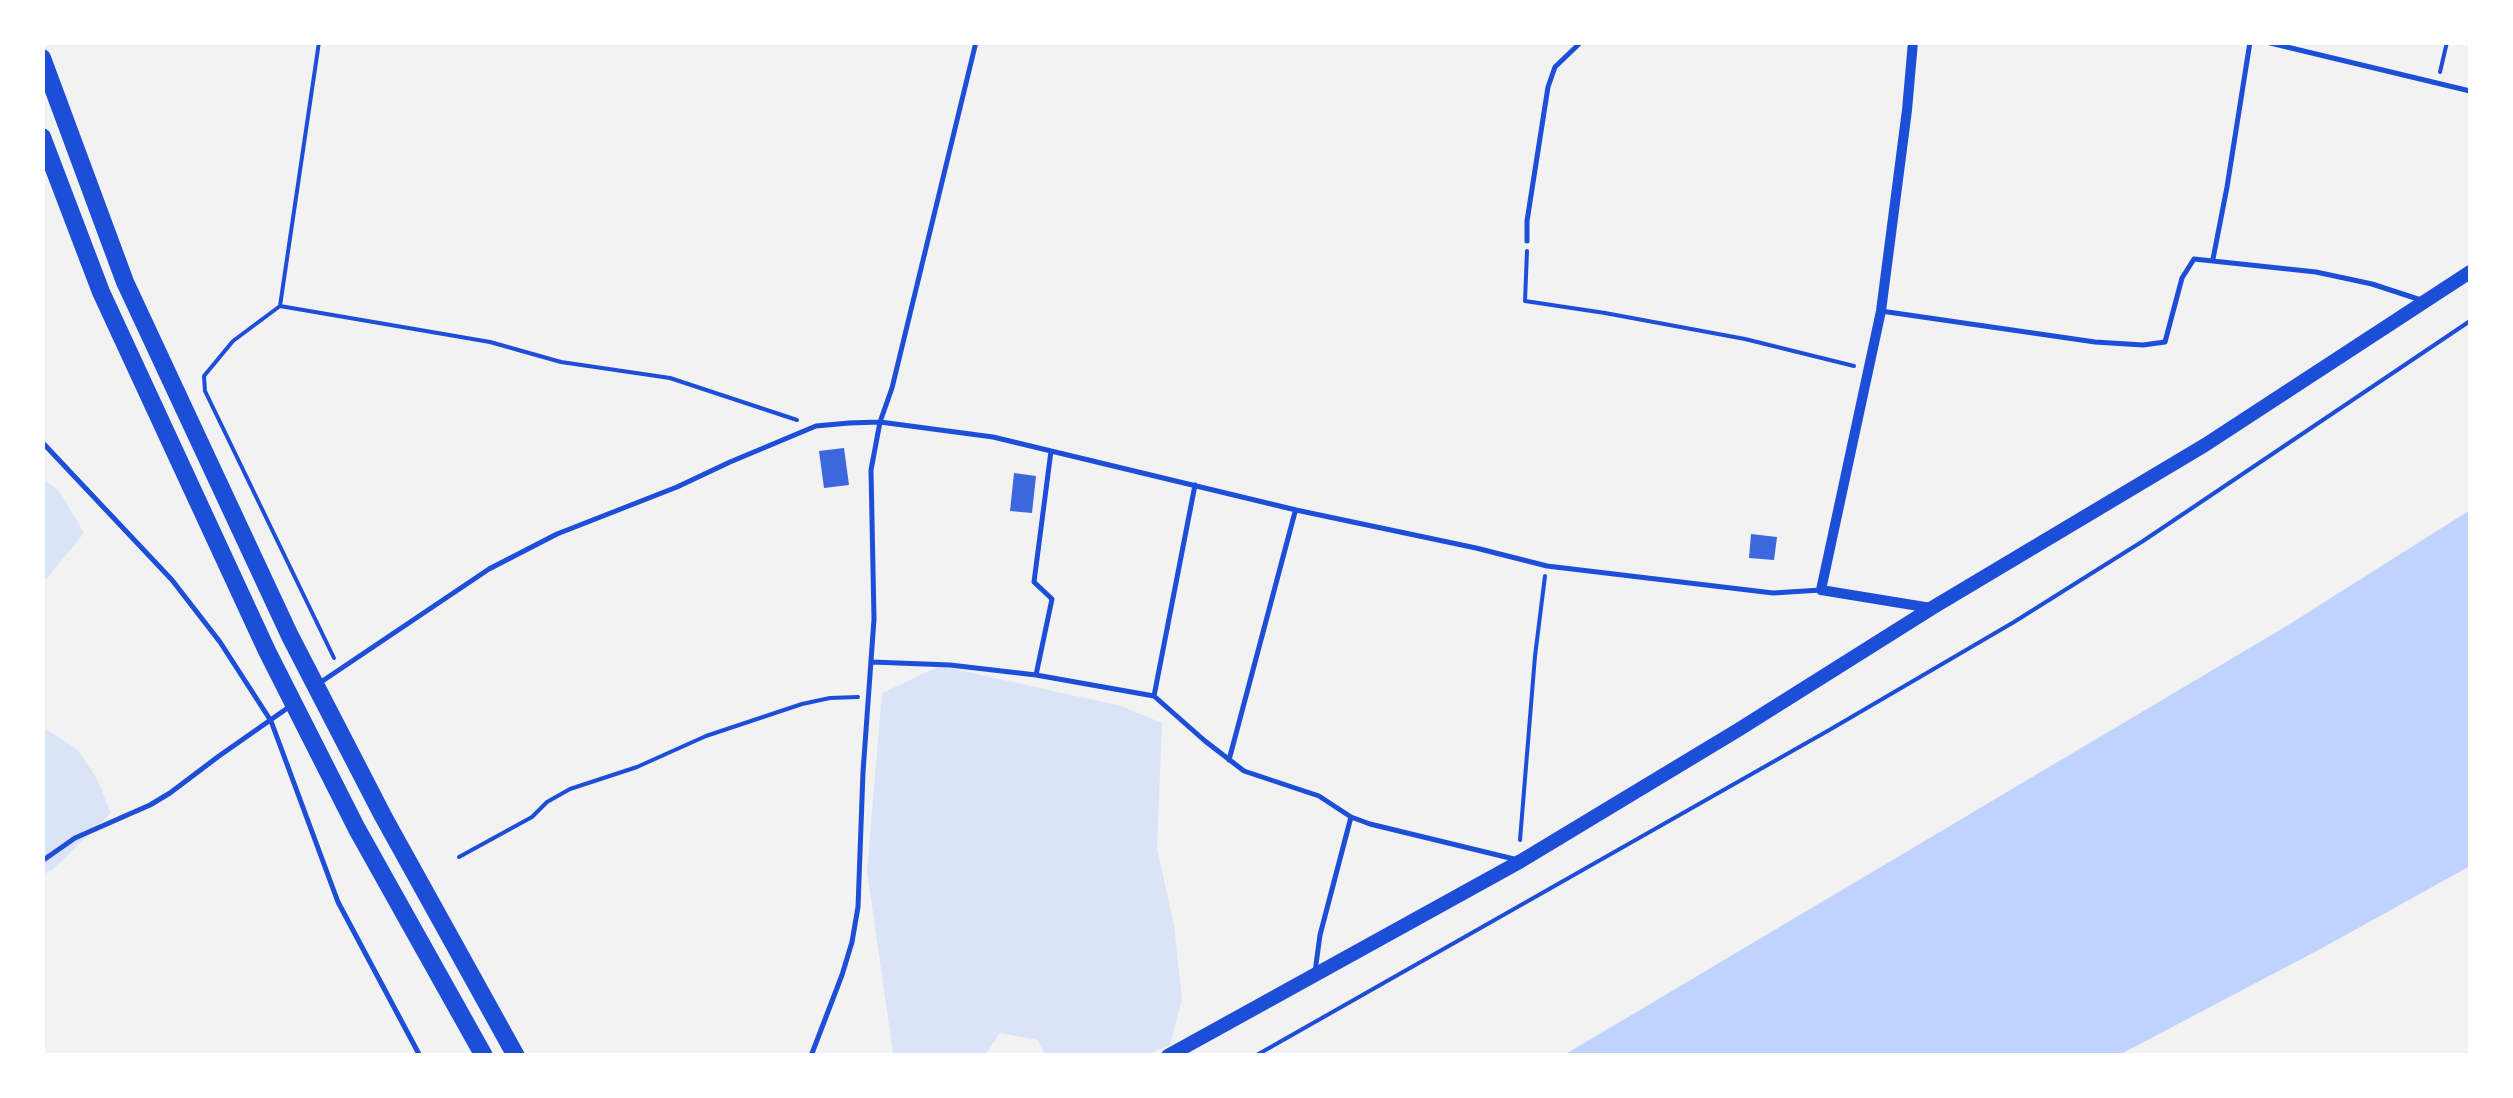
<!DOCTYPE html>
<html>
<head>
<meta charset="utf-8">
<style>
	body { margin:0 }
	#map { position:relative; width:2513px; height:1098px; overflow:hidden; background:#f2f2f2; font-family:"PT Sans",sans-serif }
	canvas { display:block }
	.frame { position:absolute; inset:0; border:45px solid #fff; pointer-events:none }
</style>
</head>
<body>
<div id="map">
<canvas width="2513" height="1098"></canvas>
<div class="frame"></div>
</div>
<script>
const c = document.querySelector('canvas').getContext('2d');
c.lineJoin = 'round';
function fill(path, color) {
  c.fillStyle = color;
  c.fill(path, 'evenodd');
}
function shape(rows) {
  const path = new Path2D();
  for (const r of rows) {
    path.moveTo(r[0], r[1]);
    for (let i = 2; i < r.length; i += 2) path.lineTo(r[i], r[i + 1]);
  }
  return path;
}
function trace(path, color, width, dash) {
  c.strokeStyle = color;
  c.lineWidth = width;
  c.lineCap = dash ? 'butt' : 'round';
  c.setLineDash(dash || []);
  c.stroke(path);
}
const green = shape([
	[43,478,60,492,84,533,43,583],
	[940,666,1121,706,1162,723,1157,848,1174,925,1182,999,1170,1045,1146,1055,1045,1055,1038,1040,1000,1033,985,1055,898,1056,893,1053,867,871,882,693],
	[42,726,78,750,97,779,111,813,51,871,43,874]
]);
const water = shape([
	[2470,510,2470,866,2324,947,2119,1055,1564,1055,2285,627]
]);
const building = shape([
	[844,448,849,485,824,488,819,451],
	[1014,473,1036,476,1032,513,1010,511],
	[1751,534,1777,537,1774,560,1749,558]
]);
const path = shape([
	[319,42,280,306,490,342,561,362,670,378,797,420],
	[2440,72,2447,42],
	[1527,251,1525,301,1605,313,1745,339,1854,366],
	[280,306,233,341,204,376,205,391,334,658],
	[1520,840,1535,656,1545,576],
	[459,857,532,817,547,802,570,789,637,767,706,736,802,704,830,698,858,697],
	[1255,1056,1831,729,2014,622,2143,541,2470,321]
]);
const service = shape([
	[2266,42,2470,91],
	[1527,241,1527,221,1548,87,1555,67,1581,42],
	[2213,259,2227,187,2250,42],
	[1881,311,2095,342,2143,345,2165,342,2182,278,2194,259,2316,272,2372,284,2421,300],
	[42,442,172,580,220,642,271,721,338,902,420,1056],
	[872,662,950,665,1036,675,1154,696,1205,741,1244,771,1319,796,1351,817,1370,824,1514,859],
	[1036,675,1052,599,1034,582,1051,451],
	[321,682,489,569,557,534,677,487,730,462,816,426,849,423,880,422,993,437,1296,510,1476,548,1547,566,1773,593,1821,590],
	[1154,696,1195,485],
	[1229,760,1295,512],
	[42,861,75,838,150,805,170,793,219,756,289,707],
	[1315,972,1320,935,1351,817],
	[811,1056,842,975,852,942,858,907,863,772,874,619,871,470,880,422,892,388,976,42]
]);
const minor = shape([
	[1913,42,1907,110,1881,311,1821,590,1931,608]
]);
const tertiary = shape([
	[1168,1056,1521,861,1738,730,1932,608,2205,445,2470,272]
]);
const trunk = shape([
	[42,58,125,282,290,636,383,816,516,1056],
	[42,137,101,292,267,651,357,829,484,1056]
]);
fill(green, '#dbe4f7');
fill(water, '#bfd3fe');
fill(building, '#3d67dc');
trace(path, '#1d4ed8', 4);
trace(service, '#1d4ed8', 5);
trace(minor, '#1d4ed8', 10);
trace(tertiary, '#1d4ed8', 14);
trace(trunk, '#1d4ed8', 18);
</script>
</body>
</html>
